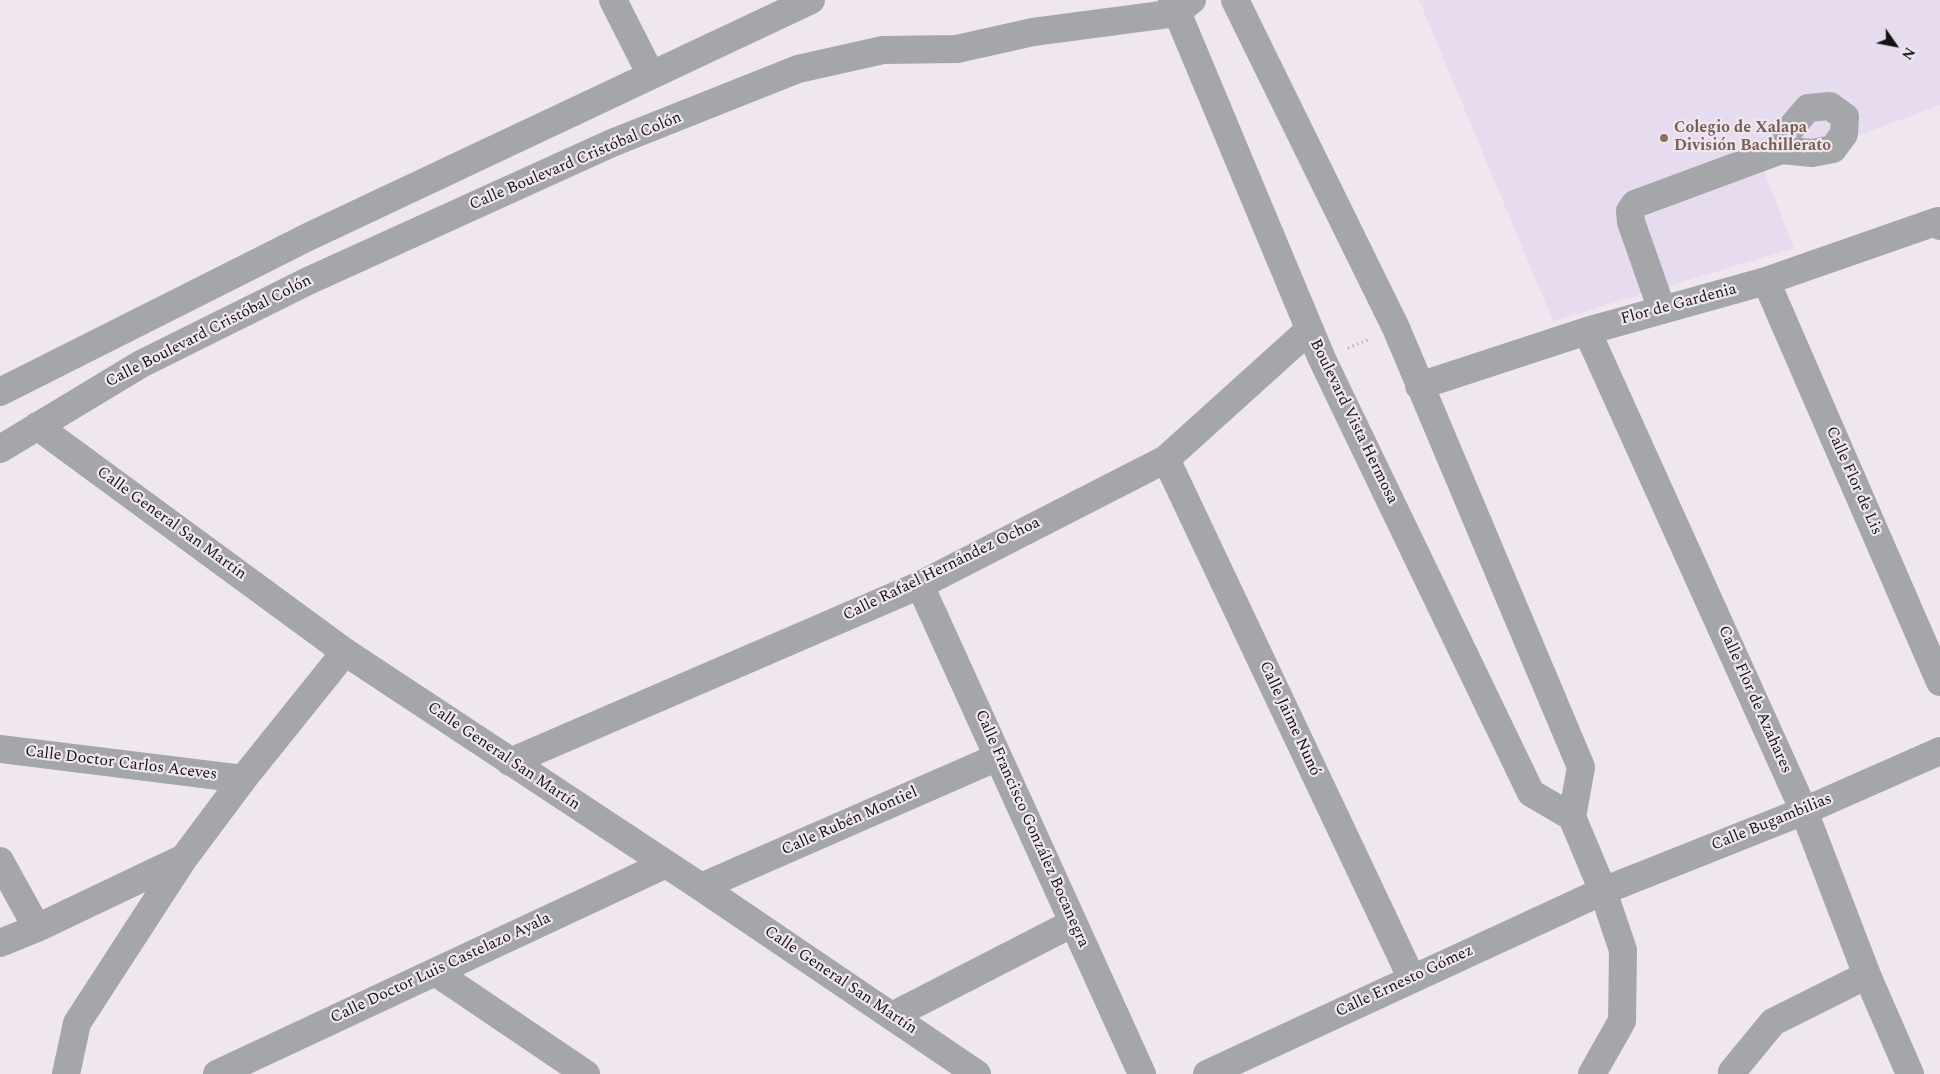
<!DOCTYPE html>
<html>
<head>
<meta charset="utf-8">
<style>
	body { margin:0 }
	#map { position:relative; width:1940px; height:1074px; overflow:hidden; background:#efe6f0; font-family:Spectral,serif }
	canvas { display:block }
	.north { position:absolute; left:1870px; top:20px; width:50px; height:50px; -webkit-text-stroke:4px #efe6f0; paint-order:stroke; rotate:123deg; font-size:14px; font-weight:700; line-height:20px; text-align:center; color:#151216 }
	.north::after { content:''; display:block; margin:auto; width:18px; height:22px; background:#151216; clip-path:polygon(50% 0,100% 100%,50% 72%,0 100%) }
</style>
</head>
<body>
<div id="map">
<canvas width="1940" height="1074"></canvas>
<div class="north">N</div>
</div>
<script>
const c = document.querySelector('canvas').getContext('2d');
c.lineJoin = 'round';
function fill(path, color) {
  c.fillStyle = color;
  c.fill(path, 'evenodd');
}
function shape(rows) {
  const path = new Path2D();
  for (const r of rows) {
    path.moveTo(r[0], r[1]);
    for (let i = 2; i < r.length; i += 2) path.lineTo(r[i], r[i + 1]);
  }
  return path;
}
function trace(path, color, width, dash) {
  c.strokeStyle = color;
  c.lineWidth = width;
  c.lineCap = dash ? 'butt' : 'round';
  c.setLineDash(dash || []);
  c.stroke(path);
}
function write(font, color, halo, rows, align = 'center') {
  c.font = font + ' Spectral,serif';
  c.lineWidth = 4.5;
  c.setLineDash([]);
  c.textBaseline = 'middle';
  c.strokeStyle = halo;
  c.fillStyle = color;
  for (const [text, x, y, turn = 0] of rows) {
    c.save();
    c.translate(x, y);
    c.rotate((+turn || 0) * Math.PI / 180);
    c.textAlign = isNaN(turn) ? turn : align;
    if (halo) c.strokeText(text, 0, 0);
    c.fillText(text, 0, 0);
    c.restore();
  }
}
const education = shape([
	[1419,0,1940,0,1940,105,1764,171,1794,248,1553,321]
]);
const path = shape([
	[1348,348,1370,339]
]);
const minor = shape([
	[613,0,651,75],
	[1172,0,1322,359,1531,793,1572,817],
	[1235,0,1396,328,1581,767,1572,817,1603,891,1623,950,1622,1021,1592,1074],
	[1766,281,1940,682],
	[1662,310,1631,222,1630,211,1635,204,1781,150,1812,153,1833,149,1844,134,1845,117,1830,106,1808,108,1790,129,1781,150],
	[1587,331,1804,811,1867,975,1910,1074],
	[1419,386,1587,331,1766,281,1938,221,1940,226],
	[0,392,308,237,811,0],
	[37,426,345,652,701,887,977,1074],
	[0,449,141,364,308,281,612,143,798,69,883,50,957,49,1033,32,1176,13,1192,0],
	[1166,459,1412,979],
	[920,585,1142,1074],
	[0,749,243,779],
	[510,762,920,585,1166,459,1309,330],
	[0,861,37,928],
	[701,887,998,757],
	[0,943,37,928,184,858],
	[435,972,586,1074],
	[892,1016,1073,923],
	[66,1074,77,1023,184,858,243,779,345,652],
	[217,1074,666,864],
	[1207,1074,1603,891,1804,811,1940,751],
	[1733,1074,1732,1072,1773,1022,1867,975]
]);
const markers = [
	[1664,138,5,"#8d6e63"]
];
const educationNames = [
	["Colegio de Xalapa",1674,129],
	["División Bachillerato",1674,147]
];
const streetNames = [
	["Calle Boulevard Cristóbal Colón",576,162,-23],
	["Flor de Gardenia",1679,305,-15],
	["Calle Boulevard Cristóbal Colón",209,332,-27],
	["Boulevard Vista Hermosa",1353,422,64],
	["Calle Flor de Lis",1853,481,66],
	["Calle General San Martín",171,524,36],
	["Calle Rafael Hernández Ochoa",942,570,-26],
	["Calle Flor de Azahares",1754,700,66],
	["Calle Jaime Nunó",1289,719,65],
	["Calle General San Martín",503,757,34],
	["Calle Doctor Carlos Aceves",121,764,7],
	["Calle Rubén Montiel",850,822,-24],
	["Calle Bugambilias",1772,823,-22],
	["Calle Francisco González Bocanegra",1031,829,66],
	["Calle Doctor Luis Castelazo Ayala",441,969,-25],
	["Calle General San Martín",840,981,34],
	["Calle Ernesto Gómez",1405,982,-25]
];
fill(education, '#e7dbef');
trace(path, '#a59ea6', 3, [1, 4]);
trace(minor, '#a4a6aa', 28);
for (const [x, y, r, color] of markers) {
  const dot = new Path2D();
  dot.arc(x, y, r, 0, 2 * Math.PI);
  c.fillStyle = color;
  c.fill(dot);
  trace(dot, '#efe6f0', 2);
}
write('bold 16px', '#785e54', '#efe6f0', educationNames, 'left');
write('16px', '#151216', '#efe6f0', streetNames);
</script>
</body>
</html>
